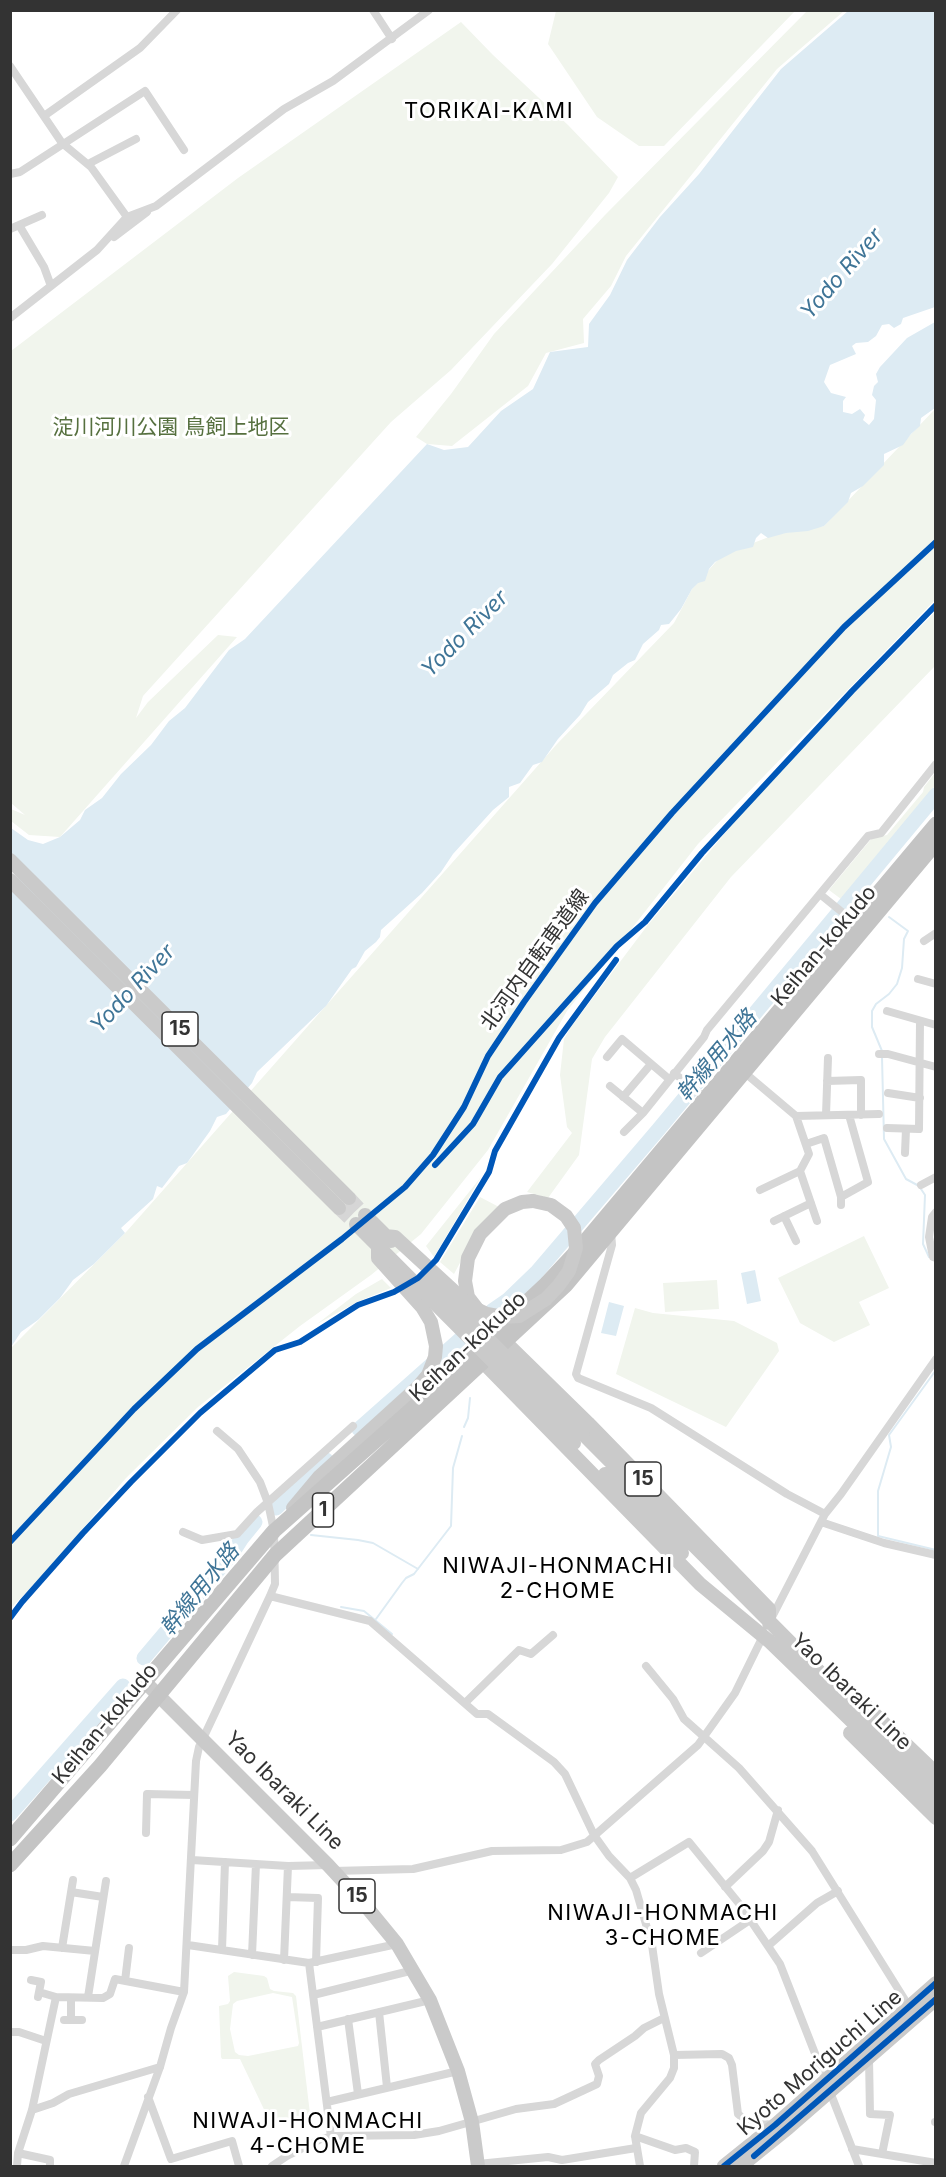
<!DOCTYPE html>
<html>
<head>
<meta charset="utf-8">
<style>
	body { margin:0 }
	#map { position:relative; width:946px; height:2177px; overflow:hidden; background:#fff; font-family:Inter,sans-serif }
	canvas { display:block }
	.frame { position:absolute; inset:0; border:12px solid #333; pointer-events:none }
</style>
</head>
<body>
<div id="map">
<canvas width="946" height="2177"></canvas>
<div class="frame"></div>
</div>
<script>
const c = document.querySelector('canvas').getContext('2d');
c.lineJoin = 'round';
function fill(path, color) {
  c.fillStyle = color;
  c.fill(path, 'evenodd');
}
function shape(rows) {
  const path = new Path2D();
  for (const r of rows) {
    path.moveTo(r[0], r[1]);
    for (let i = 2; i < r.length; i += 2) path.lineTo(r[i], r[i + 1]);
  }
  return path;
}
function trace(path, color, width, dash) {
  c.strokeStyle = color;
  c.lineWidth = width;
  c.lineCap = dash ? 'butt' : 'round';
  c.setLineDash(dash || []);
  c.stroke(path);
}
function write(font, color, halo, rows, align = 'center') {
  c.font = font + ' Inter,"Noto Sans JP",sans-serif';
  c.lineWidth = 6;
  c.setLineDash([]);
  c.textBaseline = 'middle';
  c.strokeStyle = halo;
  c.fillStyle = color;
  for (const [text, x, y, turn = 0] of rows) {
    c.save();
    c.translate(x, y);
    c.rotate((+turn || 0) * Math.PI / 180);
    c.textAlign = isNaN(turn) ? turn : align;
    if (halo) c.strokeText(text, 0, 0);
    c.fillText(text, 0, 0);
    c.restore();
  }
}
const green = shape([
	[556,11,795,11,664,146,639,146,597,117,548,44],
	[807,11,844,11,777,69,626,256,611,286,583,319,584,343,546,353,528,386,452,446,427,444,416,437,451,394,494,334,605,215],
	[461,22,493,55,568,125,618,177,609,193,552,264,451,370,391,422,143,696,136,718,148,702,218,635,237,637,60,837,29,835,11,821,11,809,25,815,11,803,11,351,238,178],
	[935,409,935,600,698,844,567,1011,488,1150,421,1234,371,1275,300,1326,198,1407,126,1478,43,1575,11,1608,11,1348,127,1231,557,744,674,623,692,589,722,555,774,535,824,526],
	[935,612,935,666,731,877,605,1037,592,1059,579,1155,548,1198,527,1192,572,1133,567,1127,560,1075,564,1039,571,1027,647,926,747,807,862,685],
	[935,773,935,786,841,899,829,890,872,838,887,835,923,792,924,787],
	[481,1177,434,1257,426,1246],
	[480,1197,499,1207,478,1229,454,1274,440,1262],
	[864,1236,889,1288,859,1302,870,1325,834,1342,800,1323,778,1278],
	[382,1279,391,1288,357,1302,317,1324,356,1294],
	[717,1280,719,1309,665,1312,663,1283],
	[635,1308,653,1313,734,1321,777,1343,779,1351,726,1427,616,1374],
	[234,1972,264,1976,267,1978,270,1989,274,1991,293,1993,296,1996,310,2114,308,2117,273,2124,270,2122,240,2059,222,2059,221,2057,219,2006,228,2004,230,2001,228,1976],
	[273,1993,292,1997,299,2043,298,2046,248,2056,239,2055,235,2052,230,2029,233,2004,237,2001]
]);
const water = shape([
	[848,11,935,11,935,307,903,318,901,324,894,328,889,324,882,325,876,336,868,342,856,343,852,346,856,354,830,365,824,382,831,393,846,397,843,401,843,412,852,414,860,409,865,415,863,420,869,425,874,419,876,400,872,395,874,386,878,382,876,374,880,367,907,338,935,322,935,408,921,418,920,426,911,434,903,445,884,454,884,465,863,486,851,493,848,502,824,526,808,531,786,533,768,538,761,533,756,538,753,547,736,551,715,562,709,569,705,581,698,583,692,589,681,609,669,624,661,625,659,630,643,644,635,660,628,663,613,675,609,684,588,702,580,715,558,739,542,762,533,765,520,783,509,787,509,797,493,810,453,854,441,872,422,893,381,930,380,937,376,942,365,951,356,967,352,969,326,1006,257,1072,252,1083,226,1114,217,1117,210,1131,187,1163,179,1166,162,1188,157,1186,153,1199,121,1228,125,1233,94,1264,73,1280,60,1298,38,1320,21,1332,11,1347,10,893,21,882,11,870,11,828,28,840,43,844,60,837,80,820,85,810,102,798,121,774,151,745,169,721,185,708,229,650,245,639,427,444,444,450,468,447,501,411,533,389,550,352,588,347,589,324,610,295,627,260,660,217,699,174,781,69],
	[755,1270,761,1301,747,1304,741,1273],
	[609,1302,624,1306,616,1336,601,1333]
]);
const stream = shape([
	[855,892,860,896],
	[833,918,836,925],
	[882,1051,872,1027,872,1011,876,1004,889,994,897,984,902,968,904,939,908,931,889,917],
	[882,1057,884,1139,906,1179,919,1186,925,1195,923,1244,929,1257],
	[936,1370,889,1435,891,1447,878,1491,878,1536,936,1550],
	[464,1427,468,1418,470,1398],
	[311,1535,358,1540,373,1543,418,1569],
	[341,1607,364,1611,392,1634],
	[376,1619,402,1583,406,1578,414,1574,451,1526,453,1468,462,1436]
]);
const river = shape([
	[492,1311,508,1300,536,1273,658,1130,936,795],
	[359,1429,474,1327],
	[276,1508,326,1460],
	[144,1658,231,1555,242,1538,255,1522],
	[10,1814,123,1686]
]);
const primaryTunnel = shape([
	[349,1198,365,1215],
	[339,1208,356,1224]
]);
const street = shape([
	[373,10,392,39],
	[10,66,62,143,91,167,127,217],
	[44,116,140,48,177,10],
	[88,164,136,139],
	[10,174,20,172,145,91,184,150],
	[19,225,44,267,51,286],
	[10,229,42,215],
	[114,237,147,212],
	[10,318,97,250,127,217,156,206,284,109,333,81,429,10],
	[821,895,853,921],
	[924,941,936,933],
	[918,979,936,984],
	[887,1011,936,1025],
	[879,1054,888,1054,936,1067],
	[607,1057,622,1039,669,1079],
	[674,1073,705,1098],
	[745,1073,796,1116,809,1154,800,1171,760,1190],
	[827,1081,861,1080,861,1115],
	[610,1086,643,1113],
	[888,1093,920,1098],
	[623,1097,651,1064],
	[826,1115,828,1058],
	[796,1116,879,1114],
	[887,1128,919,1129,920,1021],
	[624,1132,643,1113,704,1037,707,1030,868,836,881,833,936,764],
	[806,1144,824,1138,841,1197,841,1205],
	[905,1153,906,1129],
	[800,1171,817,1221],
	[921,1185,936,1177],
	[841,1197,868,1182,849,1115],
	[936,1212,932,1217,929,1237,933,1257,936,1258],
	[784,1216,796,1241],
	[774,1221,811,1203],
	[611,1232,612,1245,576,1374,578,1378,651,1408,787,1494,825,1514],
	[821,1522,884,1543,936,1555],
	[183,1532,202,1540,237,1534,257,1512,353,1426],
	[270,1596,370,1621,477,1714,488,1714,554,1762,565,1774,594,1835,609,1856,630,1878,636,1890,652,1945,659,1994,674,2055,674,2068,670,2078,641,2113,635,2136,640,2166],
	[771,1619,825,1514,841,1494,936,1359],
	[646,1666,673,1699,684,1719,739,1768,812,1851,910,2008],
	[465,1703,519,1650,531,1654,553,1635],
	[146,1833,147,1794,194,1795],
	[192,1860,288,1866,328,1865],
	[333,1871,413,1869,492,1851,561,1850,587,1842,698,1745,735,1693,764,1634],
	[630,1878,689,1842,741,1906,780,1964,859,2166],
	[725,1887,763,1851,769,1842,778,1810],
	[71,1892,103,1897],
	[287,1897,318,1898,316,1962],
	[188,1945,309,1963,397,1944],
	[768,1946,817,1903,838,1891],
	[62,1948,73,1880],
	[10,1950,26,1950,43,1946,95,1951],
	[222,1950,225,1862],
	[701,1953,750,1920],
	[252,1955,256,1864],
	[284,1960,288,1866],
	[309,1963,331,2137],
	[31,1980,41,1982,38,1997],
	[125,1981,129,1948],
	[39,1992,56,1997],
	[313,1995,414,1970],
	[88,1997,106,1881],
	[71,1998,71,2020],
	[379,2012,387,2087],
	[348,2019,358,2094],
	[64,2020,82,2020],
	[317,2027,430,2000],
	[10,2032,19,2032,46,2041],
	[674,2055,722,2054,729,2058,732,2065,738,2114,744,2119,775,2126],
	[869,2058,870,2114,890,2115,882,2154],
	[148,2097,171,2159,232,2141,239,2166],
	[327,2102,458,2071],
	[32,2110,53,2103,69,2094,160,2067],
	[935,2122,936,2122],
	[635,2136,675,2150,686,2148,695,2152,694,2166],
	[852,2149,936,2163],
	[18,2153,50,2160,50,2166],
	[478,2164,548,2157,562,2160,636,2148],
	[17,2166,18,2153,32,2110,56,1997,103,1998,110,1994,115,1979,184,1992],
	[124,2166,160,2067,171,2028,184,1992,196,1761,199,1747,270,1596,275,1584,274,1531,268,1503,260,1482,238,1449,217,1431],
	[272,2166,287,2156,321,2139,336,2136,414,2135,439,2131,516,2109,554,2104,597,2084,599,2076,595,2064,599,2060,635,2036,644,2028,664,2018]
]);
const primary = shape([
	[10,860,349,1198],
	[10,880,339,1208],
	[533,1201,522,1202,505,1209,480,1234,468,1258,465,1281,468,1297,495,1332,588,1423,769,1609,769,1623],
	[476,1355,700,1584,769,1641,936,1803],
	[583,1434,936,1789],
	[605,1474,682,1553],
	[293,1508,319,1477,417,1388,428,1375,435,1357,436,1346,431,1322,422,1307,378,1258,378,1246],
	[145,1682,328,1865,365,1905,397,1944,430,2000,458,2071,472,2122,478,2166],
	[861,1701,936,1773],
	[850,1733,936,1818],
	[724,2166,775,2125,936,1983],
	[741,2166,788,2128,936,1999]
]);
const highway = shape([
	[10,1839,274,1531,433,1390,546,1284,576,1252,936,824],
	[10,1865,100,1766,275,1555,566,1285,936,843]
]);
const primaryBridge = shape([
	[365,1215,391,1241],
	[356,1224,574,1443],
	[385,1236,395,1237,470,1306,487,1314,503,1317,519,1316,546,1299,559,1285,569,1271,576,1248,574,1228,566,1216,551,1205,533,1201],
	[427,1278,583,1434]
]);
const cycleway = shape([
	[435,1165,473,1124,500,1077,617,946,645,922,702,853,852,691,936,605],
	[10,1542,134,1409,197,1349,342,1239,405,1187,433,1155,464,1107,488,1056,524,1002,595,903,672,813,844,627,936,542],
	[10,1618,22,1602,83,1533,131,1482,200,1413,275,1350,300,1342,358,1305,394,1292,418,1278,436,1260,489,1172,495,1151,559,1038,616,960],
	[754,2156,936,1999],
	[724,2166,775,2125,936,1983]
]);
const shields = [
	[180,1029,36],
	[643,1479,36],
	[323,1510,21],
	[357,1896,36]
];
const shieldNames = [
	["15",180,1029],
	["15",643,1479],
	["1",323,1510],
	["15",357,1896]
];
const parkNames = [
	["淀川河川公園 鳥飼上地区",171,428]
];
const streetNames = [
	["Keihan-kokudo",824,946,-50],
	["北河内自転車道線",535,960,-54],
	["Keihan-kokudo",468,1347,-43],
	["Yao Ibaraki Line",851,1692,44],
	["Keihan-kokudo",105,1724,-50],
	["Yao Ibaraki Line",284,1791,45],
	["Kyoto Moriguchi Line",820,2063,-41]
];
const neighbourhoodNames = [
	["TORIKAI-KAMI",489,111],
	["NIWAJI-HONMACHI",558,1566],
	["2-CHOME",558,1591],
	["NIWAJI-HONMACHI",663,1913],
	["3-CHOME",663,1938],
	["NIWAJI-HONMACHI",308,2121],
	["4-CHOME",308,2146]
];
const waterNames = [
	["Yodo River",842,274,-49],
	["Yodo River",465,634,-45],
	["Yodo River",133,989,-47],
	["幹線用水路",717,1056,-50],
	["幹線用水路",200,1590,-51]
];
fill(green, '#f1f5ed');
fill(water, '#ddebf3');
trace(stream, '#ddebf3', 2);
trace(river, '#ddebf3', 15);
trace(primaryTunnel, '#d6d6d6', 14, [14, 7]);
trace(street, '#d7d7d7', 8);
trace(primary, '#cacaca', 14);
trace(highway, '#c4c4c4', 15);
trace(primaryBridge, '#cacaca', 14);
trace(cycleway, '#0057b8', 6);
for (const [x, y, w] of shields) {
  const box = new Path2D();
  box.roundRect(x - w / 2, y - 17, w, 34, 4.5);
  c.fillStyle = '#fff';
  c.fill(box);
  trace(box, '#333', 1.5);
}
write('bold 20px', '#333', null, shieldNames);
write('21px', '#56703f', '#fff', parkNames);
write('21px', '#333', '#fff', streetNames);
c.letterSpacing = '1.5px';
write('22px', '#000', '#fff', neighbourhoodNames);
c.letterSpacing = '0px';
write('italic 22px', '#3f7597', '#fff', waterNames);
</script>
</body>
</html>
